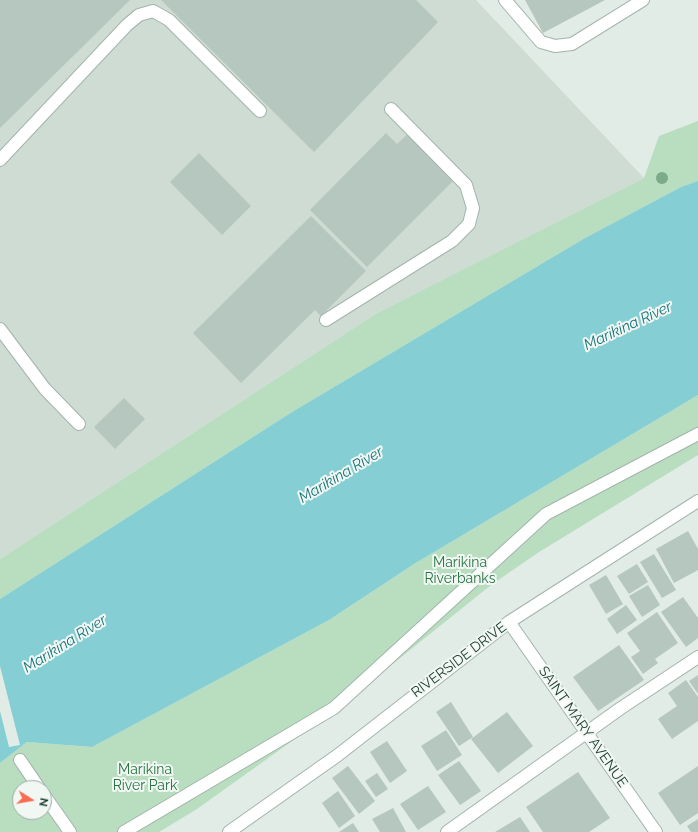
<!DOCTYPE html>
<html>
<head>
<meta charset="utf-8">
<style>
	body { margin:0 }
	#map { position:relative; width:698px; height:832px; overflow:hidden; background:#e0ece5; font-family:Raleway,sans-serif }
	canvas { display:block }
	.north { position:absolute; left:12px; top:780px; width:40px; height:40px; box-sizing:border-box; background:#f1f8f4; border:1px solid #9dada7; border-radius:50%; rotate:101deg; font-size:11px; font-weight:700; line-height:16px; text-align:center; color:#203d33 }
	.north::after { content:''; display:block; margin:auto; width:14px; height:18px; background:#f86c51; clip-path:polygon(50% 0,100% 100%,50% 72%,0 100%) }
</style>
</head>
<body>
<div id="map">
<canvas width="698" height="832"></canvas>
<div class="north">N</div>
</div>
<script>
const c = document.querySelector('canvas').getContext('2d');
c.lineJoin = 'round';
function fill(path, color) {
  c.fillStyle = color;
  c.fill(path, 'evenodd');
}
function shape(rows) {
  const path = new Path2D();
  for (const r of rows) {
    path.moveTo(r[0], r[1]);
    for (let i = 2; i < r.length; i += 2) path.lineTo(r[i], r[i + 1]);
  }
  return path;
}
function trace(path, color, width, dash) {
  c.strokeStyle = color;
  c.lineWidth = width;
  c.lineCap = dash ? 'butt' : 'round';
  c.setLineDash(dash || []);
  c.stroke(path);
}
function write(font, color, halo, rows, align = 'center') {
  c.font = font + ' Raleway,sans-serif';
  c.lineWidth = 4;
  c.setLineDash([]);
  c.textBaseline = 'middle';
  c.strokeStyle = halo;
  c.fillStyle = color;
  for (const [text, x, y, turn = 0] of rows) {
    c.save();
    c.translate(x, y);
    c.rotate((+turn || 0) * Math.PI / 180);
    c.textAlign = isNaN(turn) ? turn : align;
    if (halo) c.strokeText(text, 0, 0);
    c.fillText(text, 0, 0);
    c.restore();
  }
}
const built = shape([
	[0,0,476,0,644,178,377,313,0,559]
]);
const green = shape([
	[698,121,698,181,681,187,585,238,292,412,0,599,0,559,377,313,644,178,659,136],
	[698,395,698,455,539,552,491,585,334,711,197,809,159,832,0,832,0,763,27,742,92,747,329,620,414,564],
	[20,788,44,788,44,812,20,812]
]);
const water = shape([
	[698,181,698,395,414,564,329,620,92,747,27,742,0,763,0,599,292,412,585,238,681,187]
]);
const pier = shape([
	[0,666,20,745,9,747,0,711]
]);
const building = shape([
	[0,0,130,0,0,128],
	[161,0,416,0,438,22,314,152],
	[525,0,605,0,543,33],
	[410,132,456,178,367,267,310,210,386,133,397,144],
	[199,153,251,206,222,235,170,182],
	[311,216,366,271,321,316,315,310,241,383,193,333],
	[124,398,145,419,115,449,94,427],
	[688,531,698,549,698,570,674,583,656,549],
	[654,554,676,590,662,598,640,562],
	[637,564,648,582,629,594,617,576],
	[606,575,623,604,606,614,589,585],
	[648,585,660,605,642,617,629,596],
	[683,597,698,618,698,638,686,647,661,612],
	[626,605,637,620,617,634,607,619],
	[657,612,678,643,655,659,658,663,643,674,631,657,640,651,627,633],
	[619,645,644,680,598,711,573,677],
	[698,675,698,694,689,681],
	[686,680,698,697,698,721,672,739,658,719,677,706,668,693],
	[451,702,473,737,459,746,436,712],
	[507,712,533,746,498,773,471,739],
	[446,730,462,755,437,771,421,746],
	[387,741,407,771,390,783,370,752],
	[459,761,481,791,460,805,438,775],
	[348,766,375,801,359,814,332,778],
	[698,766,698,813,680,825,658,793],
	[578,772,610,818,589,832,543,832,526,807],
	[377,773,388,789,376,797,365,781],
	[428,786,446,812,418,830,400,804],
	[338,791,355,816,339,828,322,803],
	[393,808,406,832,380,832,372,819],
	[520,817,530,832,495,832],
	[698,819,698,832,691,832,687,826],
	[353,823,359,832,339,832]
]);
const minor = shape([
	[505,0,541,42,555,46,572,44,643,0],
	[0,160,127,25,139,15,153,11,169,20,260,111],
	[326,320,452,241,469,224,473,208,466,185,391,109],
	[0,329,45,389,79,424],
	[509,622,656,832],
	[20,760,39,788],
	[44,795,70,832],
	[124,832,334,708,546,514,698,434],
	[229,832,338,755,509,622,698,501],
	[447,832,621,708,698,657]
]);
const trees = [
	[662,178]
];
const parkNames = [
	["Marikina",460,563],
	["Riverbanks",460,579],
	["Marikina",145,770],
	["River Park",145,786]
];
const streetNames = [
	["RIVERSIDE DRIVE",459,660,-37],
	["SAINT MARY AVENUE",583,727,55]
];
const waterNames = [
	["Marikina River",628,326,-25],
	["Marikina River",341,475,-31],
	["Marikina River",65,644,-32]
];
fill(built, '#cedcd4');
fill(green, '#b8debf');
fill(water, '#85ced4');
fill(pier, '#e0ece5');
fill(building, '#b5c7be');
trace(minor, '#a3b4ac', 14);
trace(minor, '#fff', 12);
c.fillStyle = '#7bab8a';
for (const [x, y] of trees) {
  c.beginPath();
  c.arc(x, y, 6, 0, 2 * Math.PI);
  c.fill();
}
write('14px', '#287540', '#f1f8f4', parkNames);
write('14px', '#203d33', '#f1f8f4', streetNames);
write('italic 15px', '#17737b', '#f1f8f4', waterNames);
</script>
</body>
</html>
